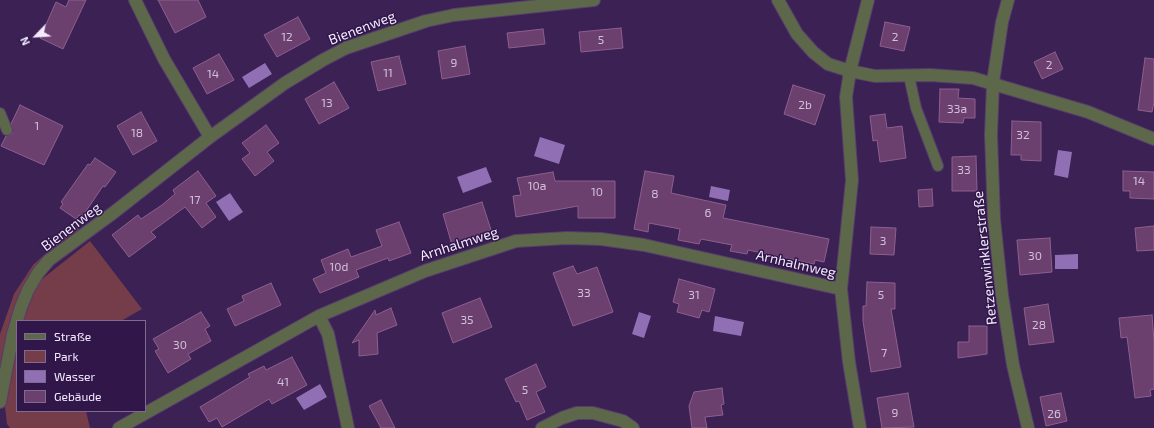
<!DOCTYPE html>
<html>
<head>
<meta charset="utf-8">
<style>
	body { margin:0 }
	#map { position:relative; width:1154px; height:428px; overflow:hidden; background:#3b2154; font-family:"Exo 2",sans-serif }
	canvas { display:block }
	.legend { position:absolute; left:16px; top:320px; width:130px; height:92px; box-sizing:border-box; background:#311749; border:1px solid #7f6b91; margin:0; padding:5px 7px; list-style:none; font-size:12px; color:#f3eafe }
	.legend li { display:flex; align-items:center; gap:8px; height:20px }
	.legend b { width:20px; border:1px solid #7f6b91 }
	.north { position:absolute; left:16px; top:16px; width:40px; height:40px; -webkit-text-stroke:3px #311749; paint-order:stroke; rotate:245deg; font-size:11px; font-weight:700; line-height:16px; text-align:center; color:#f3eafe }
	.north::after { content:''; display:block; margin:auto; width:14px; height:18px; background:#f3eafe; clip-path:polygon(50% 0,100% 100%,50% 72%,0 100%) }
</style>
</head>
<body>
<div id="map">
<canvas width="1154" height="428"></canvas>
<ul class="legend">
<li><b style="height:5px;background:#5c6849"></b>Straße</li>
<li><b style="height:11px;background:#753c4a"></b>Park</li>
<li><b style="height:11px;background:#906fb4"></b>Wasser</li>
<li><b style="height:11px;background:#6c406e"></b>Gebäude</li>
</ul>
<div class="north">N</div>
</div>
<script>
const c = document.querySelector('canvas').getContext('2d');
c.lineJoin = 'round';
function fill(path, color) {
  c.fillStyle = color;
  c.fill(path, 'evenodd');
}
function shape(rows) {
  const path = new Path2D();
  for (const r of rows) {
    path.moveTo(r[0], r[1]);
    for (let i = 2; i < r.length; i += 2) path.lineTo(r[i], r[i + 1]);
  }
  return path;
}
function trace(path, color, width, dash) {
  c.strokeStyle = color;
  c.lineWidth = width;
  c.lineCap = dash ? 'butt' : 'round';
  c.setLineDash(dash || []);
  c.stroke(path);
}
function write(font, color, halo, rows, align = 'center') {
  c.font = font + ' "Exo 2",sans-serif';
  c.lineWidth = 3;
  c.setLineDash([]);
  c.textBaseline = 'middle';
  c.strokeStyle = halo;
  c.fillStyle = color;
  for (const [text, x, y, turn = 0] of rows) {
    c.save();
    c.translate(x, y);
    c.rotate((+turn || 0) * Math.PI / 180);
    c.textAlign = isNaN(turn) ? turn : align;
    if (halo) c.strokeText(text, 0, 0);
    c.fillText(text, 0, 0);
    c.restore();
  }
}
const green = shape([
	[76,226,80,230,53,250,29,277,21,291,10,321,0,374,0,334,14,294,33,265],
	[90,241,142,309,121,321,21,321,35,288,42,279],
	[17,343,17,411,86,411,90,428,10,428,7,424,5,407]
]);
const water = shape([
	[265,63,272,74,249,88,242,77],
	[540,137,565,145,559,164,534,156],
	[1058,150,1072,152,1068,178,1054,175],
	[486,167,492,182,463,193,457,177],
	[711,186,730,190,728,201,709,197],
	[230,193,243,212,229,221,216,202],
	[1078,254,1078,269,1055,269,1055,255],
	[639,312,651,316,644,338,632,334],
	[715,316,744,322,741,336,713,331],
	[320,384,327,397,304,410,296,398]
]);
const building = shape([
	[69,0,86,0,63,49,40,38,56,2,66,7,69,0],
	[158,0,198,0,206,17,175,33,158,0],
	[298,17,310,39,277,57,264,35,298,17],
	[885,22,910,27,904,51,880,46,885,22],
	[621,28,623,48,581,52,579,32,621,28],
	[543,29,545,44,509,48,507,33,543,29],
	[465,46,470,74,442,79,438,51,465,46],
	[1055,52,1063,69,1042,79,1034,62,1055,52],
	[219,54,234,80,207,94,193,68,219,54],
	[399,56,406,84,378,91,371,62,399,56],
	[1145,58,1154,59,1154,102,1152,112,1138,110,1145,58],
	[334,82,349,108,319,124,305,99,334,82],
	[793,85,825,95,815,125,784,114,793,85],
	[940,89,959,89,958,98,975,99,975,118,964,118,963,123,939,122,940,89],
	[20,105,63,126,44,165,1,146,6,136,12,134,11,124,20,105],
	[141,112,157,141,133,155,117,126,141,112],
	[885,114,887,128,902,126,906,158,880,162,877,140,873,141,870,116,885,114],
	[1012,121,1041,122,1041,161,1021,160,1021,155,1011,155,1012,121],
	[266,125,279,143,267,152,274,161,255,176,242,159,250,153,242,143,266,125],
	[976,156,977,191,952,191,952,157,976,156],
	[95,158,116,172,105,187,103,186,82,217,79,215,76,219,60,208,63,204,61,202,88,164,90,165,95,158],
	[198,171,216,196,206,203,216,217,202,228,185,207,151,232,156,237,129,257,112,235,138,215,141,219,162,205,175,194,173,190,198,171],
	[645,171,674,176,671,193,726,205,723,218,829,239,824,262,815,260,814,264,748,250,747,254,730,251,732,245,701,239,699,244,678,240,680,229,649,223,648,232,634,229,645,171],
	[1123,171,1154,172,1154,199,1130,198,1130,191,1123,191,1123,171],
	[553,172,555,181,615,181,615,218,578,218,578,206,516,217,513,196,521,195,517,178,553,172],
	[932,189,933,206,919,207,918,190,932,189],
	[482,202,492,233,452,245,443,214,482,202],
	[399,222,411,253,389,261,388,258,356,270,359,277,320,293,313,279,326,273,321,260,348,249,351,257,382,246,376,230,399,222],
	[1154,226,1154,250,1137,251,1135,228,1154,226],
	[871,227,896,228,894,255,870,254,871,227],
	[1050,238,1052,272,1020,275,1017,240,1050,238],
	[573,266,577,274,597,267,613,312,573,326,553,273,573,266],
	[679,279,715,289,709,312,702,310,699,318,677,312,679,304,673,302,679,279],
	[867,282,895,283,895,309,891,309,901,367,871,372,863,321,863,306,866,306,867,282],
	[271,283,281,305,235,326,227,309,244,301,242,296,271,283],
	[480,298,492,327,453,343,442,313,480,298],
	[1048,304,1054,342,1029,345,1024,308,1048,304],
	[391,308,397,325,377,333,378,354,359,356,359,340,352,343,375,310,376,315,391,308],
	[201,312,210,326,205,329,211,341,188,354,191,359,168,373,155,351,159,349,153,339,201,312],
	[1152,315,1154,341,1154,389,1150,390,1151,396,1135,398,1127,337,1121,338,1119,318,1152,315],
	[969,326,987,326,987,354,958,358,958,342,969,342,969,326],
	[292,357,307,385,272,404,269,399,222,427,217,418,209,422,200,407,250,377,248,374,264,366,266,370,292,357],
	[536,364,546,387,536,392,545,412,527,420,519,401,516,402,505,379,536,364],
	[722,388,724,404,721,405,723,415,705,417,707,428,692,428,689,406,694,392,722,388],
	[908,393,914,427,882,428,877,398,908,393],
	[1061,393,1067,421,1046,426,1040,397,1061,393],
	[381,400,395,428,381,428,369,406,381,400]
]);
const lane = shape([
	[909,76,916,108,938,166],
	[0,113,7,130]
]);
const street = shape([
	[135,0,164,59,210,137],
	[778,0,797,34,813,52,828,64,850,71,875,76,930,75,973,78,1088,112,1154,139],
	[1008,0,1002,22,993,82,991,135,994,219,1002,295,1013,365,1028,428],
	[319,316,328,334,348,428],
	[0,402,13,334,21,307,28,290,38,273,49,260,113,213,210,137,285,83,323,60,346,48,426,21,454,15,594,0],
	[119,428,319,316,425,271,516,241,567,238,601,239,644,245,841,289],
	[542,428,562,418,577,413,593,413,623,421,633,428],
	[860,428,849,362,841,289,852,180,846,97,850,71,868,0]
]);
const numberNames = [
	["12",287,37],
	["2",895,37],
	["5",601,40],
	["9",454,63],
	["2",1049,65],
	["11",388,73],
	["14",213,74],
	["13",327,103],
	["2b",805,105],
	["33a",957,109],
	["1",37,126],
	["18",137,133],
	["32",1023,135],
	["33",964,170],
	["14",1139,181],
	["10a",537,186],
	["10",597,192],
	["8",655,194],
	["17",195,200],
	["6",708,213],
	["3",883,241],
	["30",1035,256],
	["10d",339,267],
	["33",584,293],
	["31",694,295],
	["5",881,295],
	["35",467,320],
	["28",1039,325],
	["30",180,345],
	["7",884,353],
	["41",283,382],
	["5",525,390],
	["9",895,413],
	["26",1054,414]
];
const streetNames = [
	["Bienenweg",362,28,-21],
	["Bienenweg",71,227,-37],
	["Arnhalmweg",459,244,-18],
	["Retzenwinklerstraße",985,258,-96],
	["Arnhalmweg",796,264,13]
];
fill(green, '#753c4a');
fill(water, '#906fb4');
fill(building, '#6c406e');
trace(building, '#8d5f8f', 1);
trace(lane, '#553d6c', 12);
trace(street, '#553d6c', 14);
trace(lane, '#5c6849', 10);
trace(street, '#5c6849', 12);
write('12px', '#d1c0da', null, numberNames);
write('14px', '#f3eafe', '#311749', streetNames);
</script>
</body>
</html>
